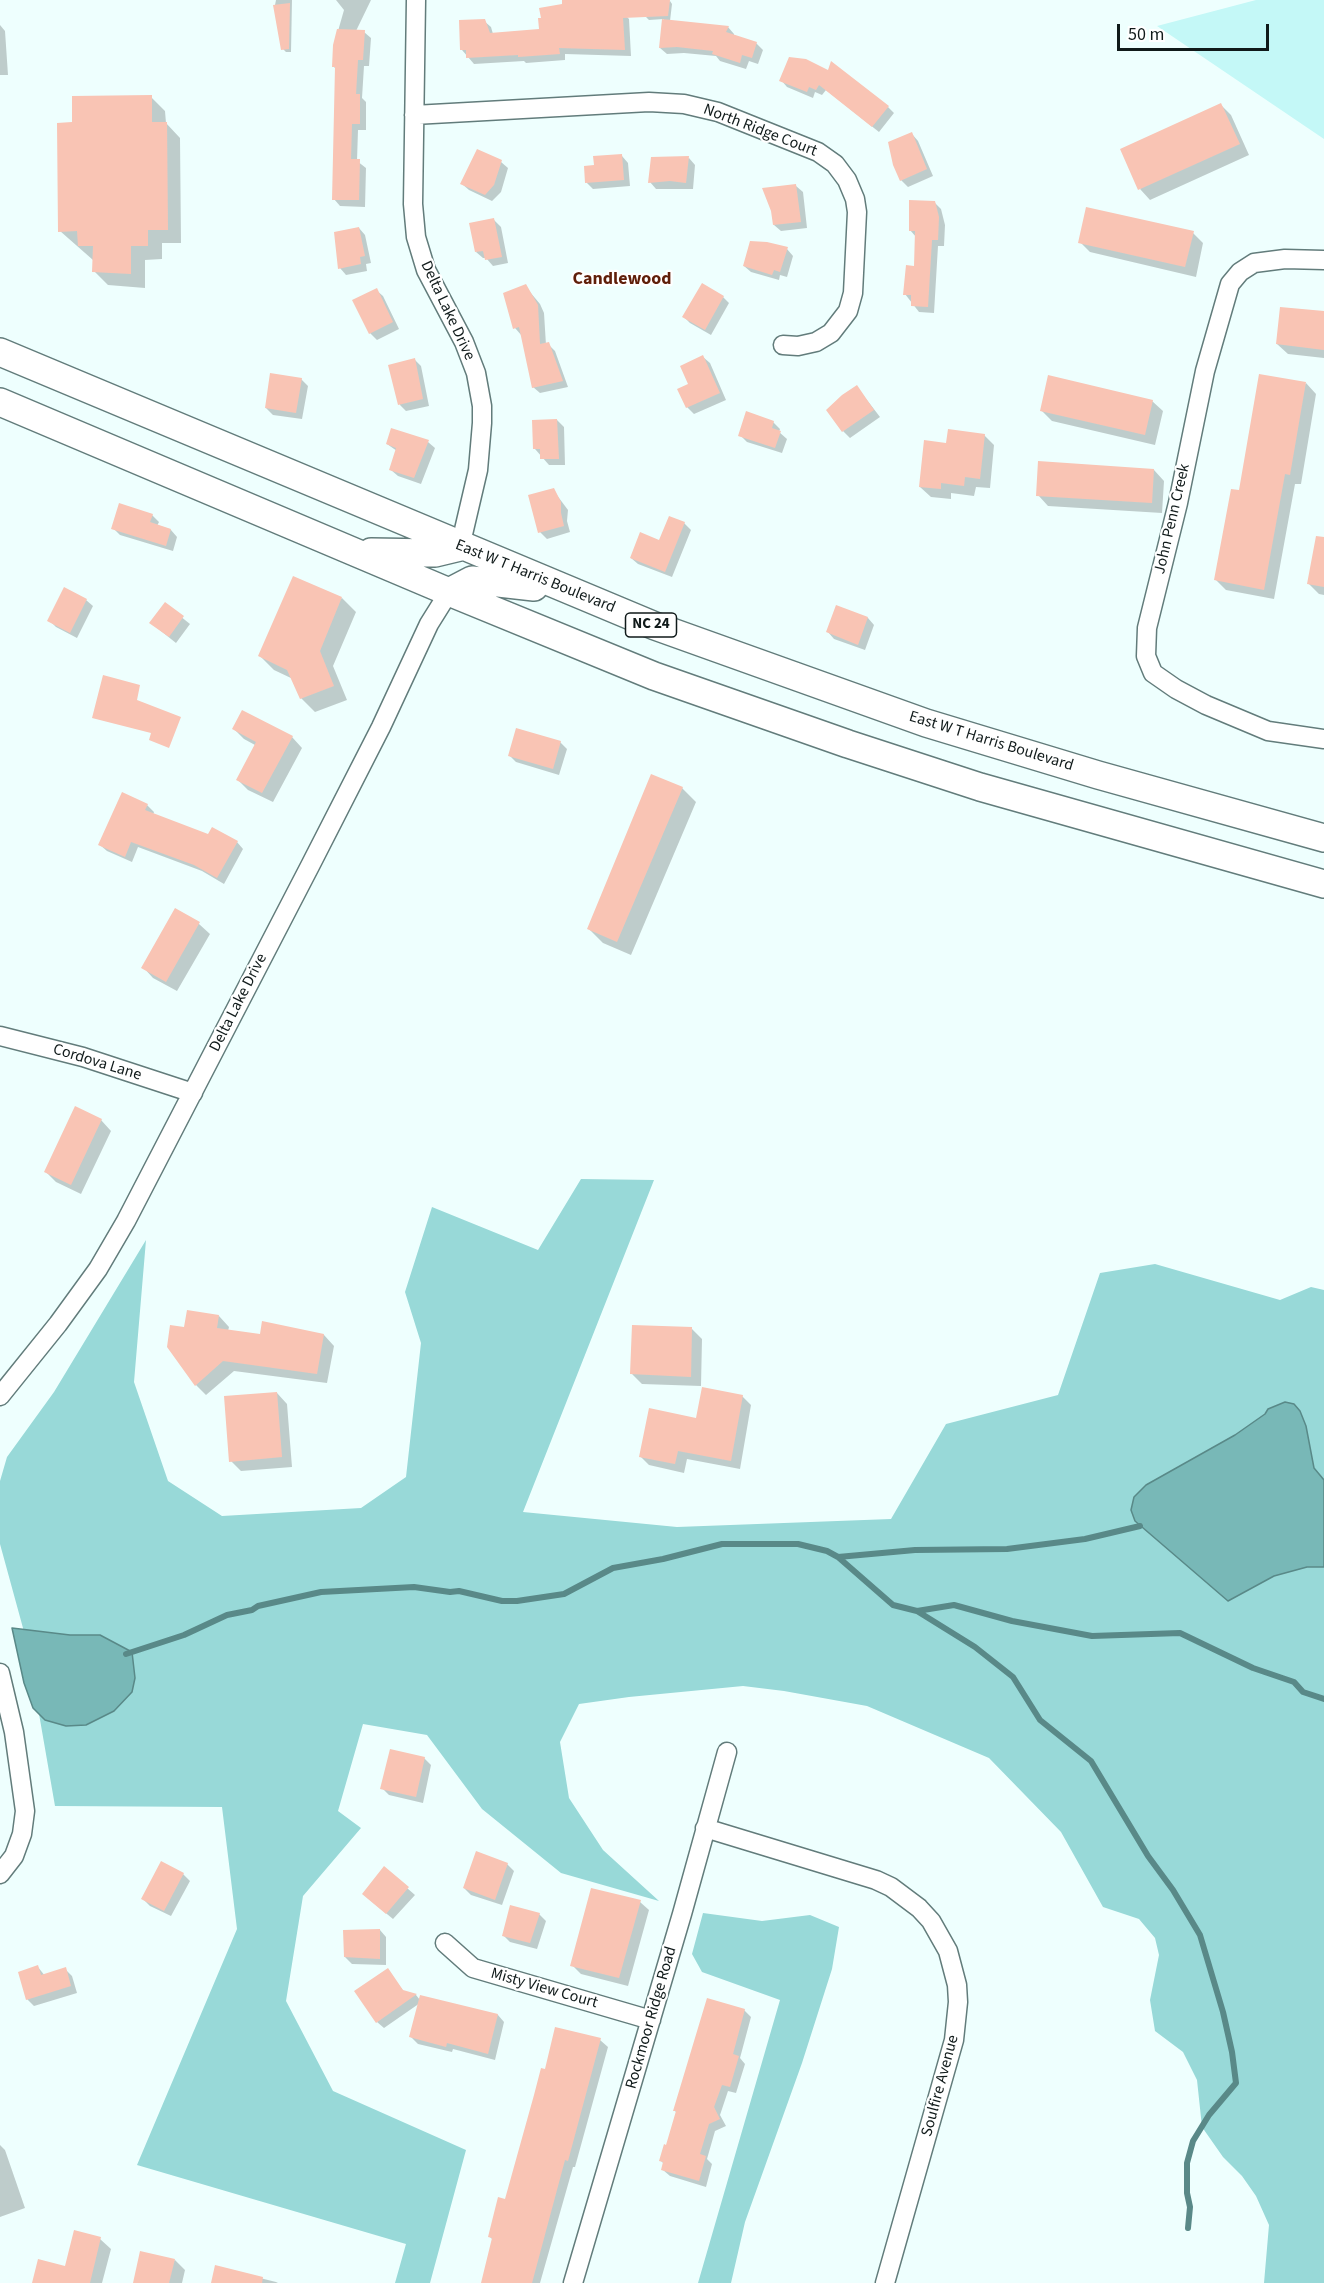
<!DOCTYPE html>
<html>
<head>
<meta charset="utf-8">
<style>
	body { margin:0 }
	#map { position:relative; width:1324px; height:2283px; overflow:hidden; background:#eefffe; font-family:"Source Sans 3",sans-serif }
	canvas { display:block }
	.scale { position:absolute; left:1117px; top:24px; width:152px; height:27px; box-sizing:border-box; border:3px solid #101a1a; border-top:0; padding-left:8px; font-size:18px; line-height:21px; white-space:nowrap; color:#101a1a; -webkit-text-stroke:4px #fff; paint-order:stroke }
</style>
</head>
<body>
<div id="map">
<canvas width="1324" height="2283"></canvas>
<div class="scale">50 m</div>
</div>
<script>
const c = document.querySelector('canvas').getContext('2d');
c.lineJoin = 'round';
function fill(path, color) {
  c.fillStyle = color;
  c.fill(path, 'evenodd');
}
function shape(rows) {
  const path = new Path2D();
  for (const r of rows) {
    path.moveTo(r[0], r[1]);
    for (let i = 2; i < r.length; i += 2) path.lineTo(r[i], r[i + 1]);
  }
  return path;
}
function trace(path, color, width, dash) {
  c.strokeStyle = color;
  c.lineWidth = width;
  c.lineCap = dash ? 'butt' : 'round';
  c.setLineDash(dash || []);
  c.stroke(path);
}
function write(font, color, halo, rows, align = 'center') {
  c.font = font + ' "Source Sans 3",sans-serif';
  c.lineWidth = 4.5;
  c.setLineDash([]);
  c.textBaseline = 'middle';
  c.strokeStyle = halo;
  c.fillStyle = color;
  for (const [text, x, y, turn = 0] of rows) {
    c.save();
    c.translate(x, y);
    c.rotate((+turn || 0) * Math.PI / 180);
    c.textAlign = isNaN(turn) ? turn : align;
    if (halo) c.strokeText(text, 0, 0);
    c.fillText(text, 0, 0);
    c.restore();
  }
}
const green = shape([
	[1256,0,1324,0,1324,139,1157,26]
]);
const forest = shape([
	[581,1179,654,1180,523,1512,677,1527,891,1519,946,1424,1058,1395,1100,1273,1155,1264,1280,1300,1311,1287,1324,1290,1324,2283,1264,2283,1269,2225,1256,2196,1242,2176,1223,2157,1202,2127,1197,2080,1183,2052,1155,2031,1150,2000,1159,1955,1155,1938,1139,1919,1103,1907,1061,1832,989,1758,867,1706,784,1691,743,1686,629,1697,579,1704,560,1742,569,1798,603,1850,659,1901,561,1873,482,1809,427,1735,363,1724,338,1811,361,1828,303,1896,286,2001,333,2091,466,2150,430,2283,395,2283,406,2244,137,2165,237,1929,222,1807,55,1806,26,1639,0,1544,0,1481,7,1457,54,1392,146,1240,134,1382,168,1481,222,1516,361,1508,406,1477,421,1343,405,1292,432,1207,538,1250],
	[703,1913,762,1921,810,1915,839,1927,832,1969,802,2063,745,2222,731,2283,698,2283,780,2000,702,1972,692,1954]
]);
const water = shape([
	[1285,1402,1294,1404,1300,1411,1306,1426,1314,1468,1324,1480,1324,1567,1307,1567,1274,1576,1228,1601,1135,1521,1131,1510,1134,1497,1146,1485,1235,1435,1265,1414,1268,1409,1285,1402],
	[12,1628,70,1635,100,1635,132,1652,135,1678,132,1692,114,1711,86,1725,66,1726,45,1720,33,1708,24,1683,12,1628]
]);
const shadow = shape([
	[276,0,292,0,291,52,286,52,283,49,275,5],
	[336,0,371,0,356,31,364,32,371,38,369,66,364,66,362,98,366,102,366,130,358,130,357,161,366,168,365,207,340,206,334,199,336,69,333,66,334,45,344,10],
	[670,1,672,4,670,21,728,27,734,34,734,36,756,43,763,50,758,64,749,61,746,69,720,61,716,56,684,53,667,54,660,48,664,19,649,20,646,17],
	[622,12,629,19,631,56,565,54,565,60,526,63,524,61,474,64,462,50,484,21,491,27,493,34,540,30],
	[0,25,5,31,8,75,0,75],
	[790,58,888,107,894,113,879,132,826,90,822,95,815,92,813,98,787,87,781,80],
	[151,97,165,111,166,123,180,138,181,243,162,243,162,259,145,260,145,288,108,285,94,271,93,260,60,231,74,124],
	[1221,105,1231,115,1249,155,1150,200,1140,189],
	[912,134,918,141,933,176,908,187,901,180],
	[622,156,628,163,630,186,593,189,586,182,595,167],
	[689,158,695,165,693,189,656,189,650,182],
	[501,162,508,168,501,192,492,201,469,190,462,184],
	[796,186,803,192,807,228,781,231,774,225,772,211],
	[934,202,941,209,945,225,944,246,938,246,934,313,919,312,905,294,915,267,916,237,910,230],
	[494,220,501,227,508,263,493,266,486,258,483,258,476,252],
	[359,228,365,235,371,263,366,264,367,271,346,275,340,268],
	[1193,233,1203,243,1196,277,1090,252,1080,242],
	[787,249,793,256,787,277,780,275,779,280,751,272,744,266],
	[525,286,540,304,544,313,546,345,548,344,555,351,568,387,540,393,533,387,522,336,515,328],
	[376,290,383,296,399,329,377,340,370,333],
	[723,297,729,303,711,335,690,323,684,317],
	[1324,313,1324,358,1288,354,1277,344],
	[703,357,710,363,726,400,694,414,687,407,690,385],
	[415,360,421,366,429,406,406,411,400,405,389,366],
	[301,379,308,386,302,419,273,415,266,408],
	[1306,383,1316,394,1301,484,1295,484,1274,599,1226,590,1216,580,1240,492],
	[857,387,880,417,850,438,843,431],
	[1152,401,1163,411,1155,445,1052,421,1042,411],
	[557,420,564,427,565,465,549,465,535,449],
	[773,422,780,429,779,432,787,439,782,453,747,442,740,435],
	[392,430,428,442,435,448,421,484,398,476,391,470,397,451,387,444],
	[984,435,994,445,990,488,976,487,974,496,951,493,951,499,931,497,920,487,948,444],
	[1154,470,1164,481,1162,513,1048,506,1038,495],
	[553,490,568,510,567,521,570,532,547,539,540,532],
	[152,515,159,522,157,526,171,530,177,537,173,551,120,535,113,528],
	[684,523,691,530,672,577,638,564,631,558,660,542],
	[1324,547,1324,595,1319,594,1308,583],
	[342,598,356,612,333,666,347,700,315,712,301,698,293,679,274,670,260,656],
	[86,600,93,606,77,638,56,627,49,620],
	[165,604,190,624,176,643,151,623],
	[837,607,868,618,874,625,865,650,834,639,828,632],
	[234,729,292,737,302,748,273,802,248,790,238,780,255,745,244,739],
	[560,742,567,749,559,775,516,762,510,756],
	[682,788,696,802,631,955,603,943,589,929],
	[147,805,154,812,153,815,209,836,237,842,243,849,224,884,202,871,138,847,132,862,107,851,100,845],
	[176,910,199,924,210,934,177,991,153,978,143,967],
	[101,1120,111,1131,81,1194,56,1182,46,1172],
	[219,1316,229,1327,228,1331,261,1336,324,1335,334,1346,327,1383,234,1371,206,1395,196,1385,186,1329],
	[692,1329,702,1339,701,1386,642,1384,632,1374],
	[277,1393,287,1404,292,1467,241,1471,231,1461],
	[742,1396,751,1405,740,1469,687,1459,684,1473,649,1465,640,1456,697,1420],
	[424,1758,431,1765,423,1803,389,1795,382,1788],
	[507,1864,514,1871,502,1905,471,1895,464,1888],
	[384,1868,415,1895,393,1919,370,1900],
	[183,1874,190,1881,171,1916,150,1906,143,1899],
	[640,1902,649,1910,628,1986,581,1974,572,1965],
	[539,1914,546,1921,537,1949,510,1942,503,1935],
	[380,1930,386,1937,386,1965,352,1964,345,1957],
	[38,1967,45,1976,65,1969,72,1976,77,1993,34,2006,27,1999],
	[387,1970,405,1993,416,1995,420,2000,498,2015,504,2022,495,2060,453,2049,452,2052,418,2044,411,2037,420,2003,384,2028,377,2022],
	[744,2010,751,2017,740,2058,745,2064,736,2093,728,2091,720,2115,726,2126,715,2131,707,2159,712,2164,706,2187,670,2176,663,2170,664,2164,660,2160,667,2146,677,2113,674,2110],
	[600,2040,608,2047,575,2167,573,2167,540,2283,482,2283,493,2240,489,2236,506,2201,546,2071],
	[0,2145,5,2150,25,2208,0,2217],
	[100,2239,111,2249,102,2283,33,2283,66,2268],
	[175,2260,185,2270,182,2283,135,2283],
	[216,2267,276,2282,278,2283,212,2283]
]);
const stream = shape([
	[838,1557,915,1550,1007,1549,1085,1539,1140,1526],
	[917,1611,954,1605,1012,1621,1092,1636,1180,1633,1253,1668,1294,1682,1303,1692,1324,1699],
	[126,1654,184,1635,227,1615,252,1610,258,1606,321,1592,414,1587,450,1592,459,1591,502,1601,517,1601,564,1594,613,1568,663,1559,722,1544,798,1544,827,1551,838,1557,893,1605,917,1611,975,1647,1013,1677,1040,1720,1091,1761,1148,1856,1173,1890,1200,1935,1223,2012,1232,2052,1236,2083,1209,2115,1193,2141,1187,2163,1187,2193,1190,2207,1188,2228]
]);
const building = shape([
	[562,0,670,0,668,16,623,18,625,50,559,48,560,54,518,57,518,55,466,58,466,50,460,50,459,20,485,19,490,33,539,29,538,18,541,18,539,8,562,4],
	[290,3,289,49,281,50,273,5],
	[662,19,729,26,726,32,757,42,752,58,742,55,740,63,712,54,713,51,677,47,659,48],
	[337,29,365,30,363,60,358,60,356,94,360,94,360,124,352,124,351,159,360,159,359,200,332,200,335,67,332,67,333,45],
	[789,57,806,59,828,70,831,61,889,106,872,127,819,85,816,90,809,87,807,92,779,81],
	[152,95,152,122,167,122,168,230,148,230,148,246,131,246,131,274,92,272,93,246,78,246,77,231,58,232,57,123,72,122,72,96],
	[1221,103,1240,144,1138,190,1120,149],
	[912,132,927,169,900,181,893,165,888,142],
	[477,149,502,160,494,185,485,195,460,184],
	[622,154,624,180,585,183,584,166,594,165,593,156],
	[689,156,686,183,670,181,648,183,651,157],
	[796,184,801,222,773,225,771,211,762,188],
	[909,200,935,201,939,217,938,240,932,240,928,307,911,306,911,295,903,295,906,265,914,266,915,231,909,231],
	[1086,207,1194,231,1185,267,1078,243],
	[494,218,502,257,485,260,483,251,475,252,469,223],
	[359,227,365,256,360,257,361,264,338,269,334,232],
	[750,241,767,242,788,247,780,272,774,270,772,275,743,266],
	[702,283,724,296,705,330,682,317],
	[526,284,538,305,540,344,549,342,563,381,532,388,519,327,513,329,503,293],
	[377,288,393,322,369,334,352,300],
	[1280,307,1324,311,1324,350,1276,344],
	[703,355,720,393,686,408,677,389,688,384,680,366],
	[415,358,423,399,398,405,388,365],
	[270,373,302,378,296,413,265,408],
	[1259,374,1306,382,1290,475,1285,474,1264,590,1214,580,1231,489,1239,490],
	[1048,375,1153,400,1145,435,1040,411],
	[857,385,874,410,842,432,826,410,842,395],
	[746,411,774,421,772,428,781,431,775,448,738,436],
	[557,419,559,459,540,459,540,449,533,449,532,420],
	[391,428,429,440,414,478,389,470,396,448,386,444],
	[948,429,985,434,980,479,965,477,964,486,941,483,941,489,919,487,924,440,946,443],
	[1038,461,1154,469,1152,503,1036,496],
	[554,488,561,502,561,513,564,526,538,533,528,495],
	[119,503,153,514,150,522,171,529,166,546,111,529],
	[669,516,685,522,665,572,630,558,640,532,659,540],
	[1316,536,1324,537,1324,587,1307,584],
	[293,576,342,597,320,651,334,686,300,699,287,670,258,656],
	[64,587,87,599,70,633,47,621],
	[165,602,184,616,169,637,149,623],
	[836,605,868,617,858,645,826,632],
	[103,675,140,685,137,700,181,717,169,748,149,740,151,733,92,718],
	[242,710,293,736,262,793,236,780,256,742,232,729],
	[516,728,561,741,553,769,508,756],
	[651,774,683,787,617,942,587,929],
	[122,792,148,804,145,810,208,834,212,827,238,841,217,878,194,865,131,842,125,857,98,845],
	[175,908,200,922,166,982,141,968],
	[75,1106,102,1119,71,1185,44,1172],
	[187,1310,219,1315,217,1328,260,1334,262,1321,324,1334,317,1374,223,1361,195,1386,167,1347,170,1325,184,1327],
	[632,1325,692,1327,691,1377,630,1374],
	[702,1387,743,1395,731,1461,678,1451,675,1464,639,1457,649,1408,696,1418],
	[277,1392,282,1457,229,1462,224,1396],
	[390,1749,425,1757,416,1797,380,1789],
	[476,1851,508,1863,495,1900,463,1888],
	[161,1861,184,1873,164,1911,141,1899],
	[384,1866,409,1887,386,1914,362,1894],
	[591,1888,641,1900,619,1978,570,1966],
	[510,1905,540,1913,530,1943,502,1936],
	[380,1929,380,1959,344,1957,343,1930],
	[38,1965,41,1975,66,1967,71,1986,26,2000,18,1972],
	[388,1968,403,1990,417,1994,376,2023,354,1991],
	[420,1995,498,2014,488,2054,447,2043,446,2047,409,2037],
	[707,1998,745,2009,733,2054,739,2056,730,2087,722,2085,714,2107,720,2119,709,2124,700,2154,706,2156,699,2181,661,2170,663,2162,659,2161,664,2144,666,2145,676,2111,673,2111],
	[555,2027,601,2038,568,2161,565,2160,532,2283,481,2283,492,2238,488,2237,498,2197,505,2199,534,2095,541,2068,545,2069],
	[74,2230,101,2237,90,2283,32,2283,38,2259,65,2266],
	[140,2251,175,2259,169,2283,133,2283],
	[215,2265,263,2277,262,2283,211,2283]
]);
const street = shape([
	[416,0,413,204,416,237,426,270,464,342,476,373,482,406,482,423,478,470,460,547],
	[414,115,649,102,684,104,718,112,818,152,835,164,847,180,855,199,857,212,853,293,848,311,831,333,816,342,798,346,783,345],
	[1324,260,1285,259,1254,263,1240,272,1230,284,1205,371,1178,503,1147,628,1146,656,1153,673,1176,689,1206,705,1268,731,1324,739],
	[0,1036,83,1057,193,1093],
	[0,1396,58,1324,98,1269,126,1221,311,864,381,727,429,624,449,592],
	[0,1673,14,1732,25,1811,22,1834,14,1856,0,1874],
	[705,1828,876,1880,891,1887,919,1908,931,1921,948,1951,957,1985,958,2002,954,2040,885,2283],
	[445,1943,473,1968,651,2020],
	[573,2283,682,1914,727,1752]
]);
const primary = shape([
	[0,352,655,626,926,723,1098,775,1324,838],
	[0,402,449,592,654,676,848,744,980,787,1324,884],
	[371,552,435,553,460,547],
	[449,592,472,580,534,587]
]);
const shields = [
	[651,625,51]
];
const shieldNames = [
	["NC 24",651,625]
];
const streetNames = [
	["North Ridge Court",760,131,21],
	["Delta Lake Drive",447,311,65],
	["John Penn Creek",1173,519,-77],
	["East W T Harris Boulevard",535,577,22],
	["East W T Harris Boulevard",991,742,17],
	["Delta Lake Drive",239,1003,-63],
	["Cordova Lane",97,1063,17],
	["Misty View Court",544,1989,16],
	["Rockmoor Ridge Road",652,2018,-74],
	["Soulfire Avenue",941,2086,-75]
];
const neighbourhoodNames = [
	["Candlewood",622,280]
];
fill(green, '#c4f8f7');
fill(forest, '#98d9d8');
fill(water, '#78b8b7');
trace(water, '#598988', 1.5);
fill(shadow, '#0003');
trace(stream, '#598988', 6);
fill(building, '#f9c4b4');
trace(street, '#627c7b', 21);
trace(primary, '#627c7b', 30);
trace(street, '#fff', 18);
trace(primary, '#fff', 27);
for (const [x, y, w] of shields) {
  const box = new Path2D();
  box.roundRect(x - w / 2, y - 12, w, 24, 4.5);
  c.fillStyle = '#fff';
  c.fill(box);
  trace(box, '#101a1a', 1.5);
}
write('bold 15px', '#101a1a', null, shieldNames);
write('16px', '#101a1a', '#fff', streetNames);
write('bold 18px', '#601f0a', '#fff', neighbourhoodNames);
</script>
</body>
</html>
